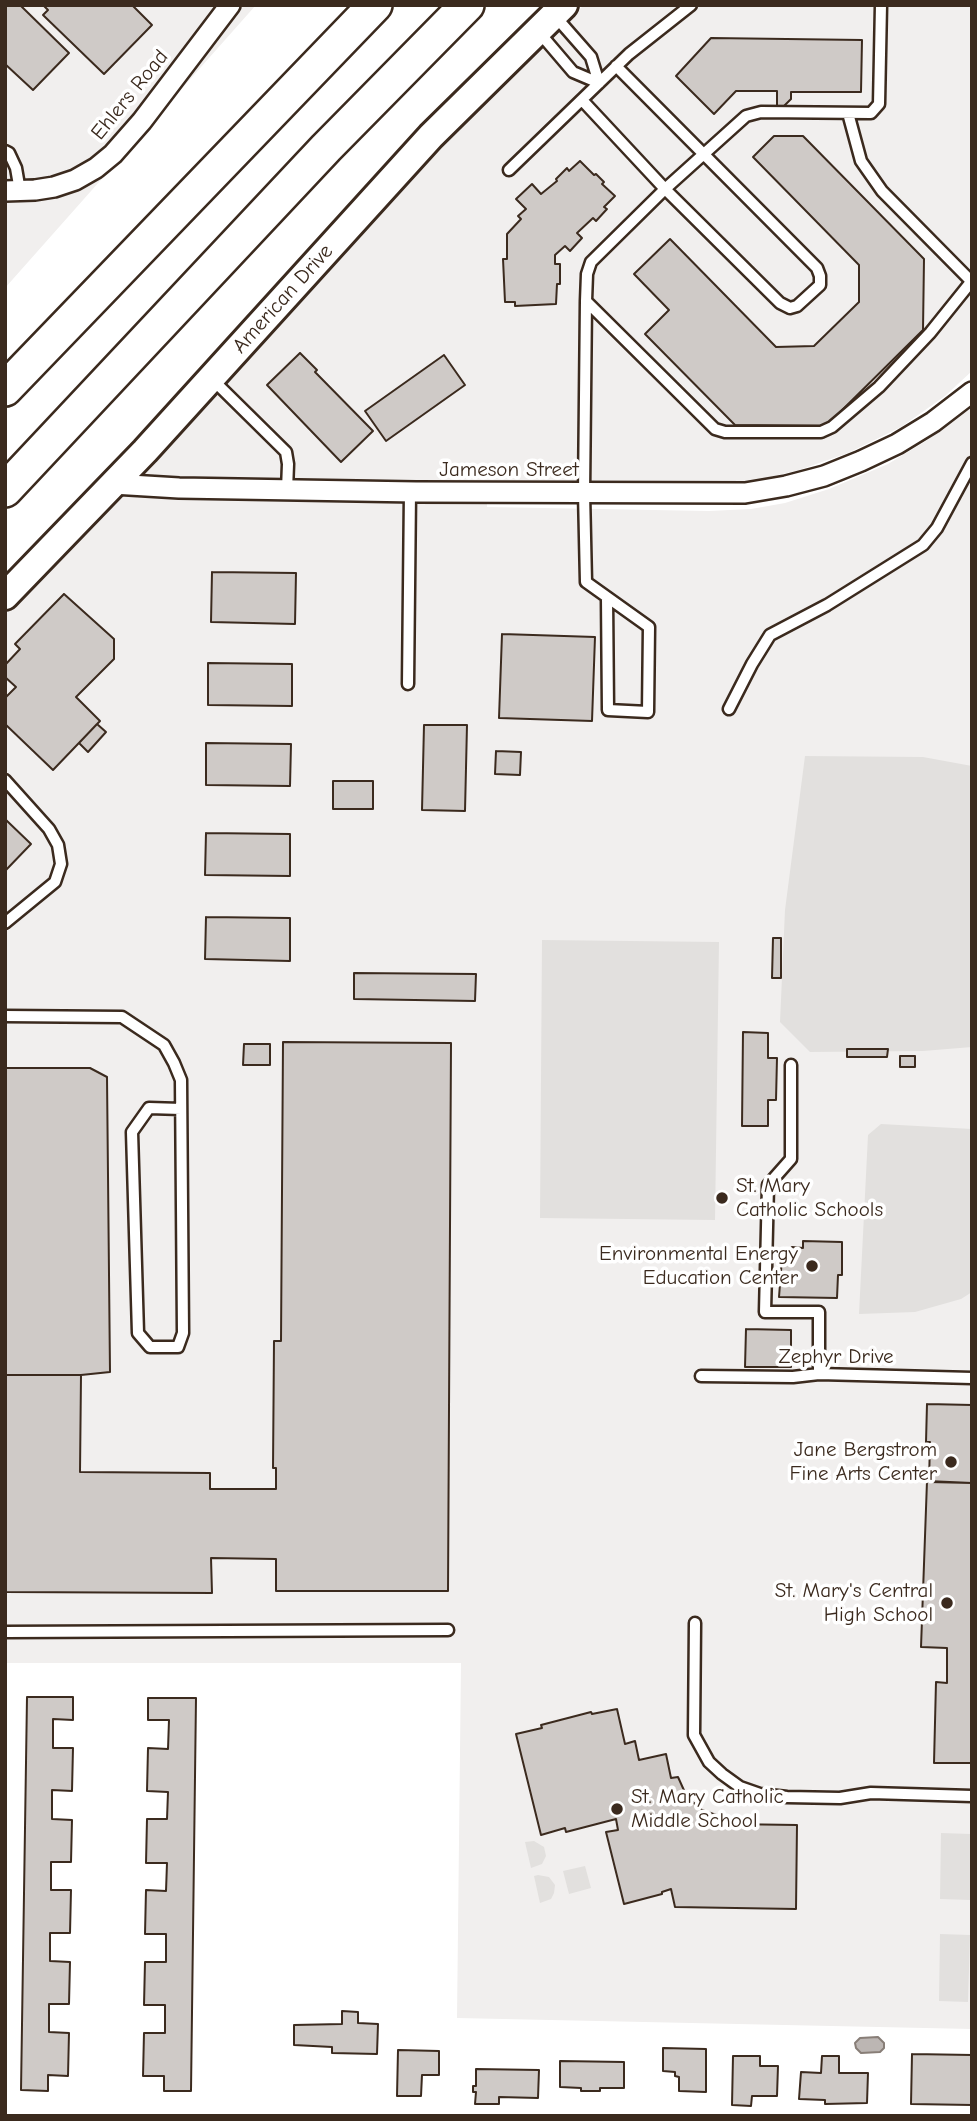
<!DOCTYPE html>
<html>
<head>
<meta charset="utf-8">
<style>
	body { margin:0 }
	#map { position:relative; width:977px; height:2121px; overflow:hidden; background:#fff; font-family:"Comic Neue",sans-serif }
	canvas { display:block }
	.frame { position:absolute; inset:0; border:7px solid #3b2a1e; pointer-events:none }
</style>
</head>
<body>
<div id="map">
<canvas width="977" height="2121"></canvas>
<div class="frame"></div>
</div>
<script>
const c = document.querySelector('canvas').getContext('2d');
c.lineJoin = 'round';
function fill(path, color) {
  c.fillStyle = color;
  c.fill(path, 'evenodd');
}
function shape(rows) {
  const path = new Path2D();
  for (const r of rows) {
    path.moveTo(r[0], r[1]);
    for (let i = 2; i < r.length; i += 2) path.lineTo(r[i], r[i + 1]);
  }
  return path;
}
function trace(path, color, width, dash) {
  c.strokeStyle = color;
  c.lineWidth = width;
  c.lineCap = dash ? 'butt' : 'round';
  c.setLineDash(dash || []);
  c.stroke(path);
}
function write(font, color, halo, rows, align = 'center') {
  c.font = font + ' "Comic Neue",sans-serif';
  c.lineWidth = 7;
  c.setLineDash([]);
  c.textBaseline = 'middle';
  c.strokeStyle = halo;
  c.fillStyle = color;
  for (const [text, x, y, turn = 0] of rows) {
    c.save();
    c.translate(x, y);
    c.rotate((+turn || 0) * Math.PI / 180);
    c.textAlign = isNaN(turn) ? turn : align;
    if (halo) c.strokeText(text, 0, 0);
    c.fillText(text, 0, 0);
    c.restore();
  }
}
const built = shape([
	[5,5,256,5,5,288],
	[584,5,972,5,972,371,945,396,901,427,848,453,799,470,745,483,712,485,487,483,487,507,709,511,751,509,785,503,829,489,888,464,926,441,972,406,972,2029,457,2018,461,1663,5,1663,5,615,199,410,483,102]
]);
const green = shape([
	[805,756,923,757,972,766,972,1047,923,1051,810,1052,780,1022,785,910],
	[542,940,719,942,715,1220,540,1218],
	[881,1124,972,1129,972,1292,961,1299,915,1312,859,1314,868,1135],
	[941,1833,971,1834,970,1900,940,1899],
	[534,1841,544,1847,546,1856,542,1864,531,1868,525,1842],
	[585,1866,591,1888,569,1894,563,1871],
	[538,1875,549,1877,555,1885,554,1893,551,1899,540,1903,534,1876],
	[940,1934,970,1935,968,2002,939,2001]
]);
const water = shape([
	[878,2037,884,2043,884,2048,880,2052,861,2053,856,2048,855,2043,860,2038,878,2037]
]);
const building = shape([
	[5,5,20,5,69,53,33,90,5,64,5,5],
	[43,5,132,5,152,25,104,74,43,15,48,10,43,5],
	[711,38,862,40,861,92,791,92,791,99,784,106,777,106,777,91,736,91,714,114,676,76,711,38],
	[774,136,803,136,924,259,923,330,826,426,735,425,645,334,669,310,634,274,670,239,776,347,814,346,859,302,859,265,753,157,774,136],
	[580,161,594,175,596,174,604,182,602,184,615,196,604,207,607,209,596,221,593,218,577,233,582,238,570,251,565,246,555,255,555,264,560,264,560,284,557,284,556,304,515,306,515,302,505,302,503,259,507,259,507,234,521,219,518,216,526,209,516,199,532,184,541,194,557,181,556,179,567,168,569,171,580,161],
	[300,353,317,370,315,372,373,431,341,462,267,385,300,353],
	[444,355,465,385,386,441,365,411,444,355],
	[212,572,296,573,295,624,211,622,212,572],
	[64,594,114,639,114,659,76,697,100,721,53,770,5,724,5,698,16,687,5,677,5,665,20,649,15,644,64,594],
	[502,634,595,637,592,721,499,718,502,634],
	[208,663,292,664,292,706,208,705,208,663],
	[97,724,106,732,88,752,79,743,97,724],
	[424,725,467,725,465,811,422,810,424,725],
	[206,743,291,744,290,786,206,785,206,743],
	[496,751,521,752,520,775,495,774,496,751],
	[333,781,373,781,373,809,333,809,333,781],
	[5,819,31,844,5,871,5,819],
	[206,833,290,834,290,876,205,875,206,833],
	[206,917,290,918,290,961,205,959,206,917],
	[773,938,781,938,781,978,772,978,773,938],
	[354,973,476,974,475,1001,354,999,354,973],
	[743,1032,768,1033,768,1058,777,1058,776,1100,768,1100,768,1126,742,1126,743,1032],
	[283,1042,451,1043,448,1591,276,1591,276,1559,211,1558,212,1593,5,1592,5,1375,81,1375,80,1472,210,1473,210,1489,276,1489,276,1468,273,1468,274,1341,281,1341,283,1042],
	[244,1044,270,1044,270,1065,243,1065,244,1044],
	[847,1049,888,1049,887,1057,847,1057,847,1049],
	[900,1056,915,1056,915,1067,900,1067,900,1056],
	[5,1068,90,1068,107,1077,110,1372,81,1375,5,1375,5,1068],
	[803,1241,842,1242,842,1275,838,1275,837,1298,779,1297,782,1258,792,1247,803,1248,803,1241],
	[746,1329,791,1330,791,1367,745,1367,746,1329],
	[927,1404,972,1405,972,1483,929,1482,930,1442,926,1442,927,1404],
	[927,1481,972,1483,972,1763,934,1763,936,1682,947,1683,947,1648,921,1647,927,1481],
	[27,1697,73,1697,73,1720,53,1719,53,1748,73,1748,72,1791,52,1790,52,1819,72,1820,71,1862,51,1862,51,1890,71,1890,70,1933,50,1933,50,1961,70,1962,69,2004,49,2004,49,2032,69,2033,68,2076,48,2075,48,2091,21,2090,27,1697],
	[148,1698,196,1698,191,2091,164,2091,164,2076,143,2076,144,2033,165,2033,165,2005,144,2005,145,1962,166,1962,166,1934,145,1934,146,1890,166,1891,167,1863,146,1863,147,1819,167,1819,168,1792,147,1791,148,1748,168,1749,169,1720,148,1720,148,1698],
	[617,1709,625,1744,635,1741,639,1760,666,1754,671,1778,678,1777,687,1797,702,1810,722,1817,729,1817,728,1824,797,1825,796,1909,675,1907,671,1889,662,1892,662,1894,624,1904,606,1832,618,1830,616,1819,566,1832,565,1828,541,1835,516,1734,542,1728,541,1725,591,1712,592,1714,617,1709],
	[342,2011,358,2012,358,2023,378,2024,377,2054,332,2053,332,2047,294,2045,294,2025,342,2024,342,2011],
	[663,2048,706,2049,706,2092,679,2091,679,2077,675,2076,675,2072,663,2071,663,2048],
	[398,2050,439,2051,439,2075,422,2075,421,2096,397,2096,398,2050],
	[912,2054,972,2055,972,2105,911,2104,912,2054],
	[733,2056,760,2056,760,2066,778,2066,777,2096,752,2096,751,2106,732,2105,733,2056],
	[822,2056,839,2056,839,2073,868,2073,867,2103,825,2104,825,2100,799,2099,801,2072,821,2073,822,2056],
	[560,2061,624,2062,624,2088,600,2088,600,2091,581,2091,581,2088,560,2087,560,2061],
	[476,2069,539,2070,538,2098,499,2097,499,2104,475,2104,476,2092,473,2092,473,2086,476,2086,476,2069]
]);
const lane = shape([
	[538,31,573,72,599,83,591,57,555,16],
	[582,100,665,189,746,116,761,112,871,113,879,104,881,5],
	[848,113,861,161,882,191,972,282],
	[5,151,9,153,16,168,20,191],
	[509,170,629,54,691,5],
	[586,301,715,429,725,432,821,432,832,427,879,387,930,333,971,282],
	[211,378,286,452,288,464,287,490],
	[607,598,608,710,648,712,649,627,586,582,584,493,586,301,587,274,591,262,665,189,780,303,790,308,797,306,820,285,820,276,817,268,616,66],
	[408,684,410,492],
	[729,709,752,664,770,635,827,605,923,545,937,528,972,463],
	[5,780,49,829,58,845,61,864,55,882,5,923],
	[5,1016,122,1017,164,1045,174,1063,181,1080,183,1333,178,1347,150,1347,138,1333,132,1132,149,1108,181,1109],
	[791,1065,791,1159,768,1185,765,1312,819,1312,819,1374],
	[701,1376,793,1377,819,1374,972,1378],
	[695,1623,694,1735,709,1762,722,1774,740,1787,760,1794,787,1797,840,1798,871,1793,972,1796],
	[5,1632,448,1630]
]);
const street = shape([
	[5,191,35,190,54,187,75,180,96,168,113,154,142,121,230,5],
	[113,484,179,488,416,492,745,493,786,486,824,476,861,461,897,444,933,422,972,392]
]);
const secondary = shape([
	[5,596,145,451,431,136,564,5]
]);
const highway = shape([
	[5,389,375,5],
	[5,490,326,148,467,5]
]);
const markers = [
	[722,1198,7,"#3b2a1e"],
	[812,1266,7,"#3b2a1e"],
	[951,1462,7,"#3b2a1e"],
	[947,1603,7,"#3b2a1e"],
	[617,1809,7,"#3b2a1e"]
];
const streetNames = [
	["Ehlers Road",130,95,-51],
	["American Drive",283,299,-48],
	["Jameson Street",509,470],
	["Zephyr Drive",836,1357]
];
const poiNames = [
	["St. Mary",736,1186,"left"],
	["Catholic Schools",736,1210,"left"],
	["Environmental Energy",798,1254],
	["Education Center",798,1278],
	["Jane Bergstrom",937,1450],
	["Fine Arts Center",937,1474],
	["St. Mary's Central",933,1591],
	["High School",933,1615],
	["St. Mary Catholic",631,1797,"left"],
	["Middle School",631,1821,"left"]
];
fill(built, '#f1efee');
fill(green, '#e2e0de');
fill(water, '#bcb6b3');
trace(water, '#887e77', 2);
fill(building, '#cfcac7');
trace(building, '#3b2a1e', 2);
trace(lane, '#3b2a1e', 15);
trace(street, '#3b2a1e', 24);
trace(secondary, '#3b2a1e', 32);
trace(highway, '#3b2a1e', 38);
trace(lane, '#fff', 10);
trace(street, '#fff', 19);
trace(secondary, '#fff', 26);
trace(highway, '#fff', 33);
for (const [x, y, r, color] of markers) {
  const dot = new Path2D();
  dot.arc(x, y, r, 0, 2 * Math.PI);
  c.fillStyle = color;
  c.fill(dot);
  trace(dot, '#fff', 2.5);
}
write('21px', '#3b2a1e', '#fff', streetNames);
write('21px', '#3b2a1e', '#fff', poiNames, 'right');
</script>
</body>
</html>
